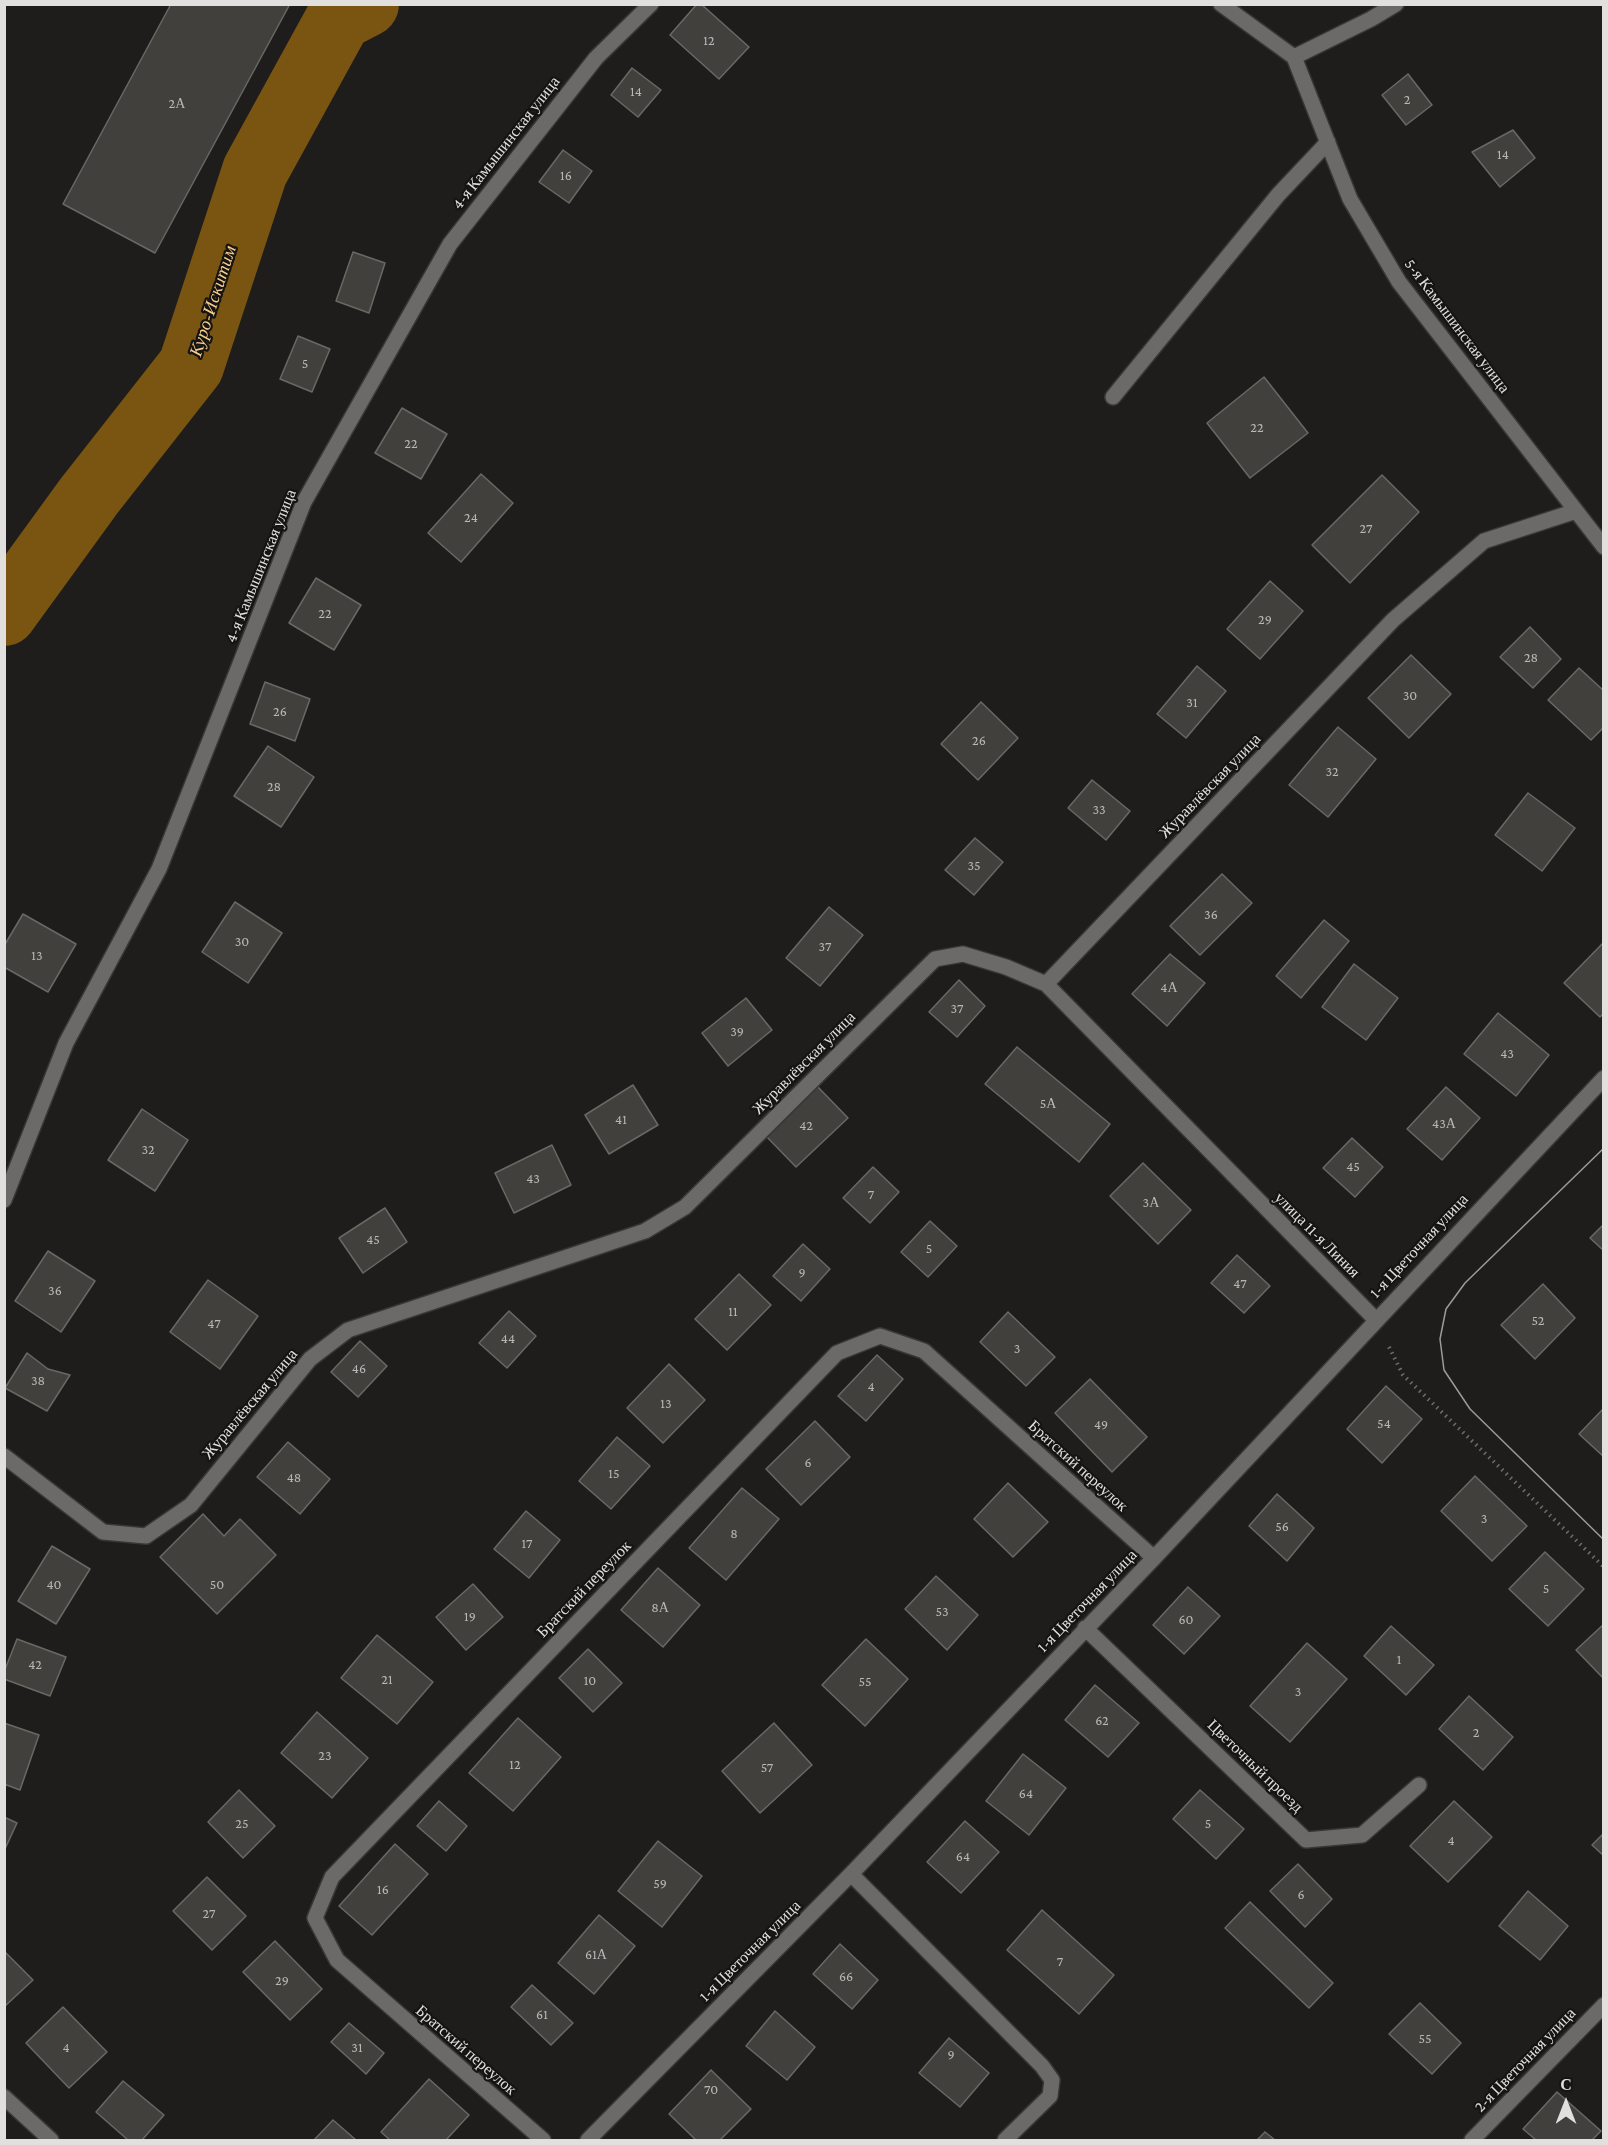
<!DOCTYPE html>
<html>
<head>
<meta charset="utf-8">
<style>
	body { margin:0 }
	#map { position:relative; width:1608px; height:2145px; overflow:hidden; background:#1e1d1b; font-family:"Crimson Pro",serif }
	canvas { display:block }
	.frame { position:absolute; inset:0; border:6px solid #e1e0df; pointer-events:none }
	.north { position:absolute; left:1536px; top:2073px; width:60px; height:60px; -webkit-text-stroke:4px #151412; paint-order:stroke; rotate:0deg; font-size:16px; font-weight:700; line-height:24px; text-align:center; color:#e1e0df }
	.north::after { content:''; display:block; margin:auto; width:21px; height:27px; background:#e1e0df; clip-path:polygon(50% 0,100% 100%,50% 72%,0 100%) }
</style>
</head>
<body>
<div id="map">
<canvas width="1608" height="2145"></canvas>
<div class="frame"></div>
<div class="north">С</div>
</div>
<script>
const c = document.querySelector('canvas').getContext('2d');
c.lineJoin = 'round';
function shape(rows) {
  const path = new Path2D();
  for (const r of rows) {
    path.moveTo(r[0], r[1]);
    for (let i = 2; i < r.length; i += 2) path.lineTo(r[i], r[i + 1]);
  }
  return path;
}
function trace(path, color, width, dash) {
  c.strokeStyle = color;
  c.lineWidth = width;
  c.lineCap = dash ? 'butt' : 'round';
  c.setLineDash(dash || []);
  c.stroke(path);
}
function fill(path, color) {
  c.fillStyle = color;
  c.fill(path, 'evenodd');
}
function write(font, color, halo, rows, align = 'center') {
  c.font = font + ' "Crimson Pro",serif';
  c.lineWidth = 4.5;
  c.setLineDash([]);
  c.textBaseline = 'middle';
  c.strokeStyle = halo;
  c.fillStyle = color;
  for (const [text, x, y, turn = 0] of rows) {
    c.save();
    c.translate(x, y);
    c.rotate((+turn || 0) * Math.PI / 180);
    c.textAlign = isNaN(turn) ? turn : align;
    if (halo) c.strokeText(text, 0, 0);
    c.fillText(text, 0, 0);
    c.restore();
  }
}
const river = shape([
	[4,613,89,496,191,366,255,171,339,18,366,4]
]);
const building = shape([
	[171,4,290,4,155,253,63,204,171,4],
	[697,4,701,4,749,47,719,79,670,35,697,4],
	[632,68,661,90,638,117,611,95,632,68],
	[1408,74,1432,105,1406,125,1382,95,1408,74],
	[1513,130,1535,158,1500,187,1472,152,1513,130],
	[563,150,592,171,569,203,539,182,563,150],
	[353,252,385,263,369,313,336,301,353,252],
	[298,336,330,349,312,392,280,379,298,336],
	[1264,377,1308,433,1250,478,1207,423,1264,377],
	[402,408,447,434,421,479,375,453,402,408],
	[481,474,513,503,461,562,428,533,481,474],
	[1382,475,1419,512,1350,583,1312,545,1382,475],
	[316,578,361,605,334,650,289,623,316,578],
	[1270,581,1303,611,1260,659,1227,629,1270,581],
	[1530,627,1561,659,1533,688,1500,657,1530,627],
	[1411,655,1451,694,1409,738,1368,698,1411,655],
	[1197,666,1226,691,1186,738,1157,714,1197,666],
	[1579,668,1604,691,1604,727,1591,740,1548,700,1579,668],
	[265,682,310,699,295,741,250,724,265,682],
	[981,702,1018,738,978,780,941,744,981,702],
	[1338,727,1376,759,1328,817,1289,785,1338,727],
	[268,746,314,777,281,827,234,796,268,746],
	[1092,780,1130,811,1106,840,1068,808,1092,780],
	[1528,793,1575,828,1542,871,1495,835,1528,793],
	[975,838,1003,862,974,895,945,870,975,838],
	[1222,874,1252,903,1200,955,1170,926,1222,874],
	[235,902,282,933,248,983,202,952,235,902],
	[829,907,863,935,820,986,786,958,829,907],
	[23,914,76,944,48,992,4,967,4,946,23,914],
	[1324,920,1349,941,1301,998,1276,976,1324,920],
	[1604,942,1604,1013,1600,1017,1564,983,1604,942],
	[1170,954,1205,983,1167,1026,1132,994,1170,954],
	[1354,964,1398,998,1366,1040,1322,1007,1354,964],
	[959,980,985,1006,957,1037,929,1012,959,980],
	[746,998,772,1030,728,1066,702,1033,746,998],
	[1498,1013,1549,1055,1516,1096,1464,1054,1498,1013],
	[1017,1047,1110,1124,1079,1162,985,1084,1017,1047],
	[633,1085,658,1125,609,1154,585,1115,633,1085],
	[816,1085,848,1118,796,1167,764,1134,816,1085],
	[1446,1087,1480,1118,1442,1160,1407,1129,1446,1087],
	[142,1109,188,1140,155,1191,108,1160,142,1109],
	[1352,1138,1383,1167,1355,1197,1323,1168,1352,1138],
	[552,1145,571,1185,514,1213,495,1173,552,1145],
	[1143,1163,1191,1210,1158,1244,1110,1196,1143,1163],
	[873,1167,899,1192,870,1223,843,1198,873,1167],
	[385,1208,407,1242,363,1273,339,1238,385,1208],
	[930,1221,957,1246,928,1277,901,1252,930,1221],
	[1604,1224,1604,1251,1590,1238,1604,1224],
	[803,1244,830,1269,801,1301,773,1276,803,1244],
	[48,1251,95,1281,61,1332,15,1301,48,1251],
	[1237,1255,1270,1286,1244,1313,1211,1283,1237,1255],
	[739,1274,771,1305,727,1350,695,1319,739,1274],
	[208,1280,258,1316,220,1369,170,1332,208,1280],
	[1543,1284,1575,1318,1535,1359,1501,1325,1543,1284],
	[509,1311,536,1336,507,1368,479,1343,509,1311],
	[1008,1312,1055,1357,1026,1386,980,1342,1008,1312],
	[360,1341,387,1366,358,1397,331,1372,360,1341],
	[27,1353,48,1369,70,1375,47,1411,5,1388,27,1353],
	[877,1355,903,1379,866,1421,838,1396,877,1355],
	[669,1364,705,1400,663,1443,627,1408,669,1364],
	[1090,1379,1147,1437,1112,1472,1055,1413,1090,1379],
	[1386,1386,1422,1419,1382,1463,1347,1429,1386,1386],
	[1604,1408,1604,1457,1579,1434,1604,1408],
	[815,1421,850,1457,801,1505,766,1469,815,1421],
	[617,1437,650,1466,611,1509,579,1481,617,1437],
	[288,1442,330,1479,300,1514,257,1477,288,1442],
	[1475,1476,1527,1526,1492,1561,1441,1511,1475,1476],
	[1008,1483,1048,1522,1013,1557,974,1519,1008,1483],
	[742,1488,779,1519,726,1580,689,1548,742,1488],
	[1277,1494,1314,1528,1287,1561,1249,1526,1277,1494],
	[526,1511,560,1540,529,1578,494,1549,526,1511],
	[203,1514,224,1536,240,1519,276,1555,217,1614,160,1557,203,1514],
	[52,1546,90,1569,56,1624,18,1601,52,1546],
	[1545,1552,1584,1589,1548,1626,1509,1589,1545,1552],
	[658,1568,700,1605,663,1647,621,1610,658,1568],
	[936,1576,978,1615,947,1650,905,1609,936,1576],
	[473,1584,503,1617,466,1650,436,1617,473,1584],
	[1188,1587,1220,1616,1184,1654,1153,1625,1188,1587],
	[1604,1624,1604,1679,1576,1650,1604,1624],
	[1391,1626,1434,1665,1406,1695,1364,1656,1391,1626],
	[377,1635,433,1682,397,1724,341,1678,377,1635],
	[17,1639,66,1657,50,1696,4,1679,4,1672,17,1639],
	[866,1639,908,1679,865,1726,822,1685,866,1639],
	[1307,1643,1347,1679,1290,1742,1250,1706,1307,1643],
	[588,1649,622,1683,593,1712,559,1678,588,1649],
	[1095,1685,1139,1723,1108,1757,1065,1720,1095,1685],
	[1469,1696,1513,1737,1483,1770,1439,1729,1469,1696],
	[317,1712,368,1758,332,1798,281,1753,317,1712],
	[518,1718,561,1757,513,1811,469,1773,518,1718],
	[4,1723,39,1735,20,1790,4,1784,4,1723],
	[774,1723,812,1765,760,1813,722,1771,774,1723],
	[1023,1754,1066,1788,1029,1835,986,1801,1023,1754],
	[239,1790,275,1826,243,1858,208,1822,239,1790],
	[1200,1790,1244,1829,1216,1859,1173,1819,1200,1790],
	[439,1801,467,1826,446,1851,417,1826,439,1801],
	[1454,1801,1492,1837,1448,1882,1410,1846,1454,1801],
	[4,1817,17,1823,4,1851,4,1817],
	[965,1821,999,1852,961,1893,927,1862,965,1821],
	[1604,1833,1604,1856,1592,1845,1604,1833],
	[658,1841,702,1876,662,1927,618,1891,658,1841],
	[395,1844,428,1874,372,1935,339,1906,395,1844],
	[1298,1864,1332,1899,1305,1927,1270,1891,1298,1864],
	[207,1877,246,1916,212,1950,173,1911,207,1877],
	[1528,1891,1568,1926,1540,1960,1499,1926,1528,1891],
	[1250,1902,1333,1983,1309,2008,1225,1928,1250,1902],
	[1042,1910,1114,1975,1079,2014,1007,1950,1042,1910],
	[599,1915,635,1946,594,1994,558,1963,599,1915],
	[275,1941,322,1989,290,2020,243,1972,275,1941],
	[840,1944,878,1980,852,2009,813,1974,840,1944],
	[4,1951,33,1980,4,2007,4,1951],
	[532,1985,573,2023,551,2045,511,2007,532,1985],
	[1420,2003,1461,2043,1432,2074,1389,2034,1420,2003],
	[63,2007,107,2052,69,2088,26,2043,63,2007],
	[775,2011,815,2047,787,2080,746,2046,775,2011],
	[349,2023,384,2053,366,2074,331,2042,349,2023],
	[949,2038,989,2073,960,2107,919,2073,949,2038],
	[711,2070,751,2109,720,2140,696,2140,669,2114,711,2070],
	[429,2079,469,2115,446,2140,390,2140,381,2132,429,2079],
	[123,2081,164,2115,142,2140,128,2140,96,2112,123,2081],
	[1557,2092,1601,2131,1592,2140,1536,2140,1523,2129,1557,2092],
	[333,2120,356,2140,314,2140,333,2120],
	[1265,2132,1275,2140,1257,2140,1265,2132]
]);
const path = shape([
	[1389,1347,1403,1375,1604,1567]
]);
const minor = shape([
	[1221,4,1294,57,1350,199,1399,282,1604,547],
	[1294,57,1371,19,1396,4],
	[1113,397,1278,195,1328,142],
	[1046,984,1375,1319],
	[4,1200,66,1043,159,869,304,502,450,244,596,58,651,4],
	[4,1456,103,1532,146,1536,191,1505,310,1359,348,1330,645,1231,685,1207,935,959,963,954,1006,967,1046,984,1393,620,1484,541,1576,511],
	[1085,1628,1306,1840,1362,1835,1419,1785],
	[851,1874,1042,2066,1052,2080,1050,2096,1005,2140],
	[4,2097,51,2140],
	[543,2140,337,1960,315,1918,332,1877,837,1353,880,1336,924,1351,1154,1558],
	[588,2140,851,1874,1154,1558,1604,1078],
	[1472,2140,1604,2005]
]);
const tram = shape([
	[1604,1148,1465,1283,1446,1309,1440,1339,1444,1370,1470,1409,1604,1540]
]);
const numberNames = [
	["12",709,41],
	["14",636,92],
	["2",1407,100],
	["2А",177,104],
	["14",1503,155],
	["16",566,176],
	["5",305,364],
	["22",1257,428],
	["22",411,444],
	["24",471,518],
	["27",1366,529],
	["22",325,614],
	["29",1265,620],
	["28",1531,658],
	["30",1410,696],
	["31",1192,703],
	["26",280,712],
	["26",979,741],
	["32",1332,772],
	["28",274,787],
	["33",1099,810],
	["35",974,866],
	["36",1211,915],
	["30",242,942],
	["37",825,947],
	["13",37,956],
	["4А",1169,988],
	["37",957,1009],
	["39",737,1032],
	["43",1507,1054],
	["5А",1048,1104],
	["41",621,1120],
	["43А",1444,1124],
	["42",806,1126],
	["32",148,1150],
	["45",1353,1167],
	["43",533,1179],
	["7",871,1195],
	["3А",1151,1203],
	["45",373,1240],
	["5",929,1249],
	["9",802,1273],
	["47",1240,1284],
	["36",55,1291],
	["11",733,1312],
	["52",1538,1321],
	["47",214,1324],
	["44",508,1339],
	["3",1017,1349],
	["46",359,1369],
	["38",38,1381],
	["4",871,1387],
	["13",666,1404],
	["54",1384,1424],
	["49",1101,1425],
	["6",808,1463],
	["15",614,1474],
	["48",294,1478],
	["3",1484,1519],
	["56",1282,1527],
	["8",734,1534],
	["17",527,1544],
	["40",54,1585],
	["50",217,1585],
	["5",1546,1589],
	["8А",660,1608],
	["53",942,1612],
	["19",470,1617],
	["60",1186,1620],
	["1",1399,1660],
	["42",35,1665],
	["21",387,1680],
	["10",590,1681],
	["55",865,1682],
	["3",1298,1692],
	["62",1102,1721],
	["2",1476,1733],
	["23",325,1756],
	["12",515,1765],
	["57",767,1768],
	["64",1026,1794],
	["25",242,1824],
	["5",1208,1824],
	["4",1451,1841],
	["64",963,1857],
	["59",660,1884],
	["16",383,1890],
	["6",1301,1895],
	["27",209,1914],
	["61А",596,1955],
	["7",1060,1962],
	["66",846,1977],
	["29",282,1981],
	["61",542,2015],
	["55",1425,2039],
	["4",66,2048],
	["31",357,2048],
	["9",951,2055],
	["70",711,2090]
];
const streetNames = [
	["4-я Камышинская улица",506,143,-52],
	["5-я Камышинская улица",1457,326,53],
	["4-я Камышинская улица",261,566,-68],
	["Журавлёвская улица",1210,786,-46],
	["Журавлёвская улица",804,1063,-45],
	["улица 11-я Линия",1317,1235,45],
	["1-я Цветочная улица",1419,1246,-47],
	["Журавлёвская улица",250,1404,-50],
	["Братский переулок",1078,1466,42],
	["Братский переулок",584,1589,-46],
	["1-я Цветочная улица",1087,1601,-46],
	["Цветочный проезд",1255,1766,44],
	["1-я Цветочная улица",750,1951,-45],
	["Братский переулок",466,2050,41],
	["2-я Цветочная улица",1525,2060,-46]
];
const waterNames = [
	["Куро-Искитим",213,301,-72]
];
trace(river, '#795511', 66);
fill(building, '#41403d');
trace(building, '#696865', 1.5);
trace(minor, '#383736', 18);
trace(path, '#6e6d6c', 4, [1.5, 4.5]);
trace(minor, '#6b6a68', 15);
trace(tram, '#9c9b99', 1.5);
write('14px', '#b9b8b6', null, numberNames);
write('16px', '#e1e0df', '#151412', streetNames);
write('italic 18px', '#face8b', '#151412', waterNames);
</script>
</body>
</html>
